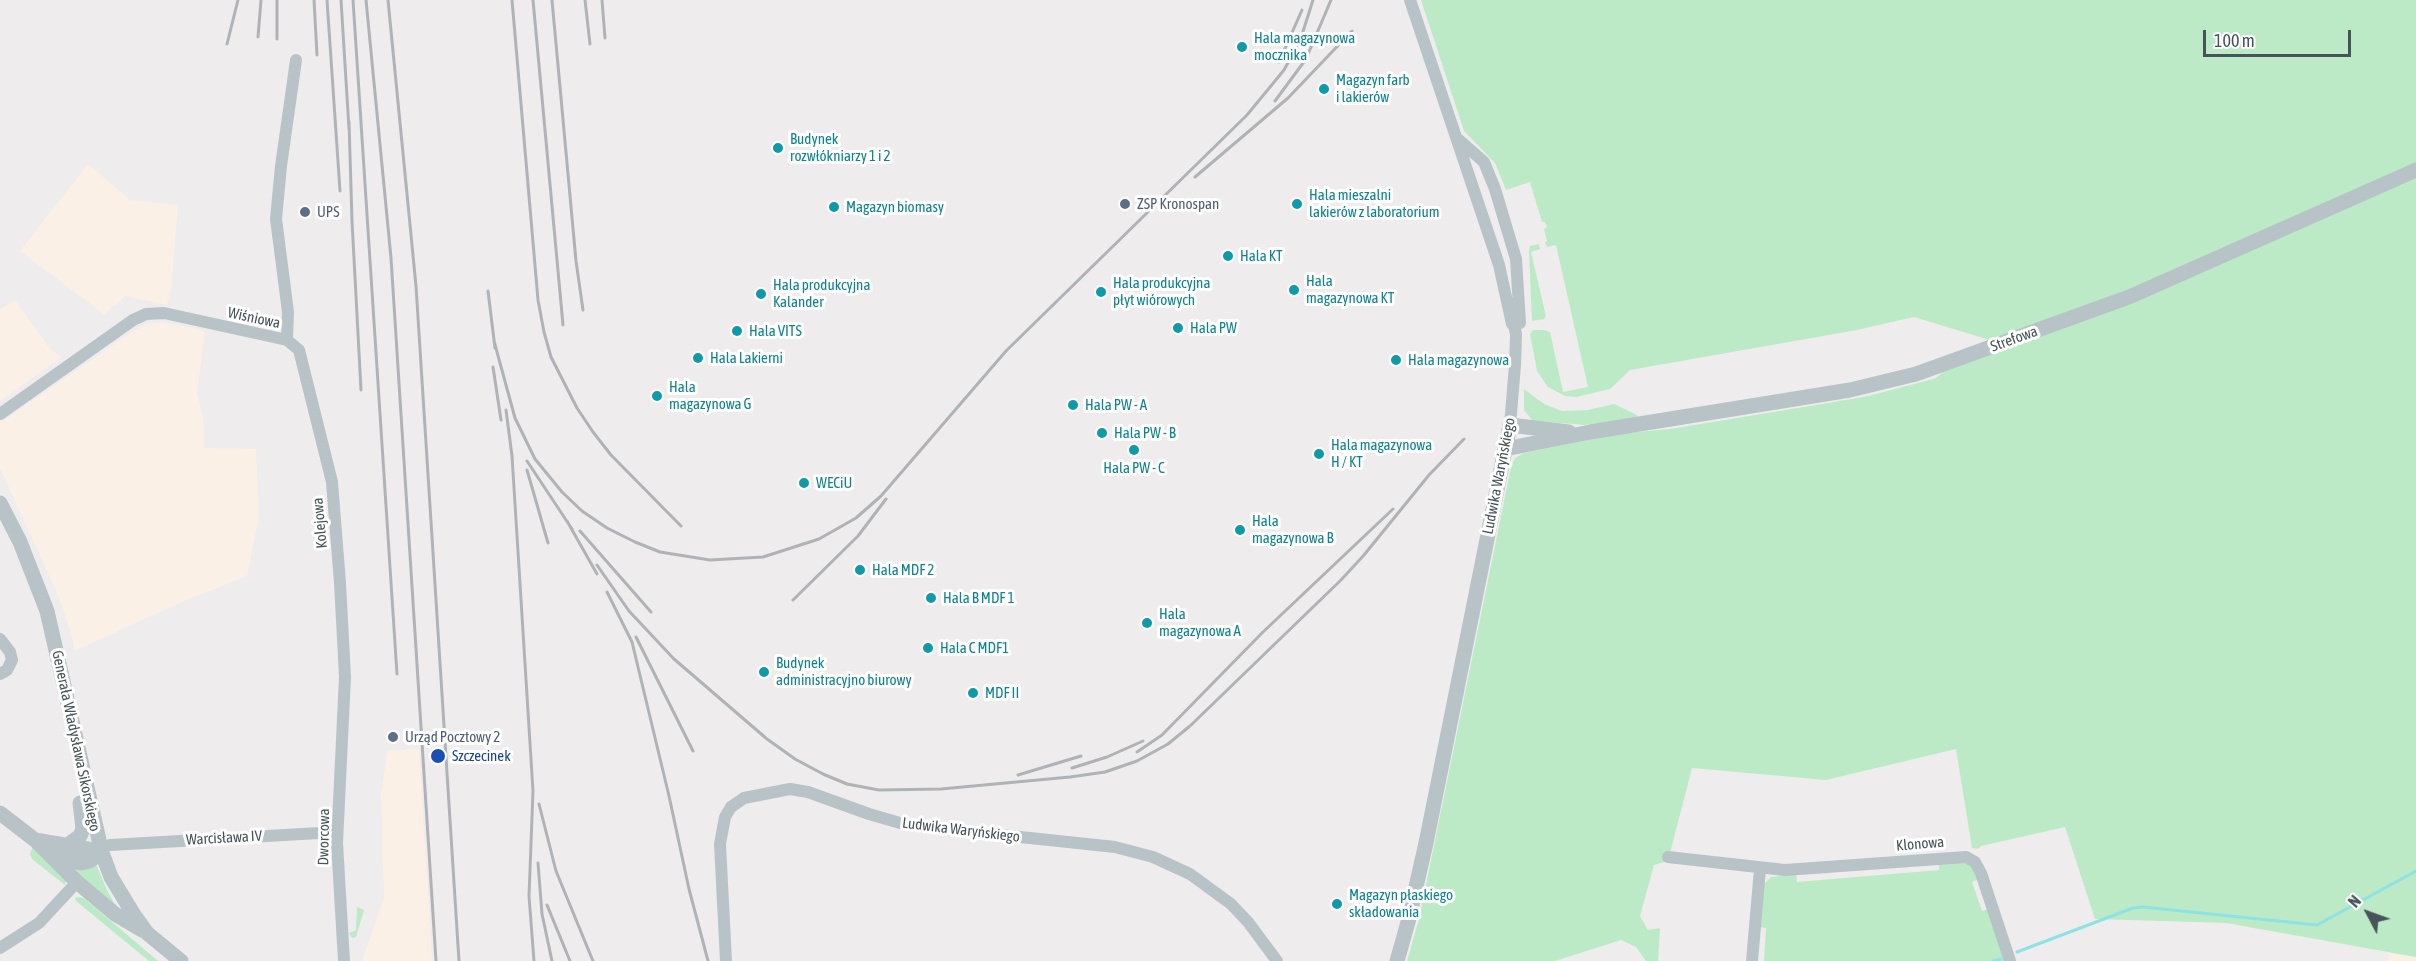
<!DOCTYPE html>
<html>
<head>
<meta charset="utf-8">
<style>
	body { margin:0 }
	#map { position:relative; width:2416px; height:961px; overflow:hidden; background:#efeced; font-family:"Asap Condensed",sans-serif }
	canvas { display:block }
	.north { position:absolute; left:2338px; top:883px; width:60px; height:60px; -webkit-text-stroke:4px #fff; paint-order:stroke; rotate:311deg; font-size:16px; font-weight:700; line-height:24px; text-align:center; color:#465358 }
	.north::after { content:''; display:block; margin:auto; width:21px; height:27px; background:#465358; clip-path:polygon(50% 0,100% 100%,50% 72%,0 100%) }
	.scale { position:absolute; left:2203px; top:30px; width:148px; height:27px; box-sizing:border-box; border:3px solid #465358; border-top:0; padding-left:8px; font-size:18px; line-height:21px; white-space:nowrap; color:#465358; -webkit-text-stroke:4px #fff; paint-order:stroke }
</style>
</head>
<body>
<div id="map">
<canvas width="2416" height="961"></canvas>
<div class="north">N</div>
<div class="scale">100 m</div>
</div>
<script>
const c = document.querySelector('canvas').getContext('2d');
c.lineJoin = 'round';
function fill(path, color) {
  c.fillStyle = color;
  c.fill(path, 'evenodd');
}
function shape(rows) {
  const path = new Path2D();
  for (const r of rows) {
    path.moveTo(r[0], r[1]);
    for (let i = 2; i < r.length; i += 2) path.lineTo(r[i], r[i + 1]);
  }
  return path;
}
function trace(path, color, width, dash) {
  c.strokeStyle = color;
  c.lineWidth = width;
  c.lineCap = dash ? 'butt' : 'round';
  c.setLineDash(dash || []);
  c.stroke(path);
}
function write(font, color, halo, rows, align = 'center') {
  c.font = font + ' "Asap Condensed",sans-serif';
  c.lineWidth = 6;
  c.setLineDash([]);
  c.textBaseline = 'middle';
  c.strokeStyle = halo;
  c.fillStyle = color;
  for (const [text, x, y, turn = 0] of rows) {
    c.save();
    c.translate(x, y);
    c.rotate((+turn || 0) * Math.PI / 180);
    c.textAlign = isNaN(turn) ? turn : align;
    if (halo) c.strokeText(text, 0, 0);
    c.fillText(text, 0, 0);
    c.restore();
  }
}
const commercial = shape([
	[88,164,130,200,178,205,171,289,167,305,125,296,118,304,113,306,104,314,20,251],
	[15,300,51,350,62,357,0,401,0,310],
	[161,322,205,330,197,394,203,416,204,448,256,449,259,515,247,576,184,601,74,651,72,636,58,595,0,468,0,423,135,330,149,324],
	[419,749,432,961,362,961,384,898,381,795,387,751],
	[2389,953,2416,957,2416,961,2388,961]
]);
const green = shape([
	[1421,0,2416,0,2416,164,2127,292,1993,341,1914,317,1857,330,1630,370,1610,389,1576,397,1565,396,1548,387,1537,371,1530,334,1533,330,1544,330,1550,332,1563,392,1588,387,1556,245,1547,247,1545,242,1547,241,1544,229,1547,227,1545,222,1542,222,1530,182,1506,190,1495,163,1464,131],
	[2416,178,2416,957,2226,923,2095,919,2065,827,1981,846,1978,849,1972,848,1956,749,1826,780,1692,768,1668,861,1654,865,1640,916,1648,930,1660,928,1658,961,1646,961,1636,947,1621,940,1555,961,1407,961,1419,919,1511,467,1515,458,1524,453,1614,434,1670,429,1822,404,1868,396,1922,382,1936,378,1944,371,2131,303],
	[1539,244,1540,249,1531,252,1546,316,1544,319,1532,321,1529,251,1530,246],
	[1524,389,1544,404,1562,411,1588,410,1614,404,1637,415,1638,418,1584,425,1537,421,1532,420,1524,410],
	[33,846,66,880,65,885,32,859,30,854],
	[1960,861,1972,866,1979,879,1972,882,1982,911,1988,909,2005,961,1764,961,1766,928,1759,927,1763,885,1771,877,1796,874,1797,882,1939,870,1939,862],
	[96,864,106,888,119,912,68,867],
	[80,897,85,899,158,961,149,961,76,901,75,898],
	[357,907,364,910,356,937,352,938,349,933,356,930]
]);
const stream = shape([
	[2017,952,2133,908,2143,907,2317,925,2416,871],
	[1994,961,2001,959]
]);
const minor = shape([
	[1410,0,1499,265,1512,324],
	[1459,140,1484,162,1495,189,1516,259,1520,323],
	[287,340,288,312,276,219,281,166,296,60],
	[0,414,133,320,146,314,164,313,287,340,299,350,332,482,340,583,345,677,337,843,344,961],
	[1510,425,1515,365,1516,334,1512,316],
	[0,639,10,652,12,660,7,670,0,674],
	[110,845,337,832],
	[1668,857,1785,870,1966,857,1975,862,1981,873,2010,961],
	[0,948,39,923,77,882],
	[726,961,720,844,725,817,731,807,744,798,790,789,808,792,869,814,907,825,1115,847,1153,857,1190,874,1231,904,1248,922,1277,961],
	[1752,961,1760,869]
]);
const tertiary = shape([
	[1505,449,1590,432,1850,390,1916,374,2129,297,2416,170],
	[0,503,20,542,47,611,102,853,111,877,134,915,147,933,181,961],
	[0,813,35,840,77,882,115,914,142,930],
	[35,840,88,849,102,853],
	[66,846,80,836,83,829,80,803],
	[54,857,81,863,89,861,102,853],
	[1397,961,1408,922,1426,843,1510,425,1569,432]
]);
const rail = shape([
	[314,0,317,55],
	[327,0,340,191],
	[341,0,349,129],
	[353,0,397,674],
	[366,0,391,258,436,961],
	[388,0,416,286,459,961],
	[512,0,538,300,544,332,551,357,577,408,593,432,611,455,681,526],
	[533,0,563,325],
	[552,0,576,261,583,310],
	[585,0,590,44],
	[602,0,605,38],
	[258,37,261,0],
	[277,39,277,0],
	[227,44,238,0],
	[1279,62,1302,10],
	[1275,101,1306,59,1331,0],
	[349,122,352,221,361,390],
	[1195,177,1288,98,1352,31],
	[488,291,495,348],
	[494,341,515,418,535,459,562,492,582,511,607,528,635,542,660,552,710,560,763,557,819,539,856,518,881,496,1006,351,1247,115,1284,70,1300,41,1313,0],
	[493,367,501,420],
	[506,410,512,456,533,791,529,896,534,961],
	[527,461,572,529],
	[527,470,548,543],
	[567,521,597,574],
	[580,531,651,612],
	[597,565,629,611,674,659,767,739,795,759,823,774,847,784,879,790,941,789,1070,777,1105,772,1137,761,1168,744,1190,726,1341,580,1364,555,1429,475,1464,439],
	[607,592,632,642,669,796,689,889,708,961],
	[793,600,858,536,886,499],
	[636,637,693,751],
	[1137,752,1162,735,1263,632,1393,509],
	[1072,768,1107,757,1143,741],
	[1018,775,1081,756],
	[539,804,556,871,593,961],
	[538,863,542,914,552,961],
	[547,905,570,961]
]);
const markers = [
	[1242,47,6,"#0f9aa8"],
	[1324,89,6,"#0f9aa8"],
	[778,148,6,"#0f9aa8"],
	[1125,204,6,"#5c6f8a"],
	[1297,204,6,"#0f9aa8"],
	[834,207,6,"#0f9aa8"],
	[305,212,6,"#5c6f8a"],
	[1228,256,6,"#0f9aa8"],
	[1294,290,6,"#0f9aa8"],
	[1101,292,6,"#0f9aa8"],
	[761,294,6,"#0f9aa8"],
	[1178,328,6,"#0f9aa8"],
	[737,331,6,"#0f9aa8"],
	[698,358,6,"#0f9aa8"],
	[1396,360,6,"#0f9aa8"],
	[657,396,6,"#0f9aa8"],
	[1073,405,6,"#0f9aa8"],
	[1102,433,6,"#0f9aa8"],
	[1134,450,6,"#0f9aa8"],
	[1319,454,6,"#0f9aa8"],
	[804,483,6,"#0f9aa8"],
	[1240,530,6,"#0f9aa8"],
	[860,570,6,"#0f9aa8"],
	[931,598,6,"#0f9aa8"],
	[1147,623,6,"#0f9aa8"],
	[928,648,6,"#0f9aa8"],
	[764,672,6,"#0f9aa8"],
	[973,693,6,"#0f9aa8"],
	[393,737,6,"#5c6f8a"],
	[438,756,8,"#1a4fb4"],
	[1337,904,6,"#0f9aa8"]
];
const cultureNames = [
	["Hala magazynowa",1254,38],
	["mocznika",1254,55],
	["Magazyn farb",1336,80],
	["i lakierów",1336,97],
	["Budynek",790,139],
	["rozwłókniarzy 1 i 2",790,156],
	["Hala mieszalni",1309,195],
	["lakierów z laboratorium",1309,212],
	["Magazyn biomasy",846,207],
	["Hala KT",1240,256],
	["Hala",1306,281],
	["magazynowa KT",1306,298],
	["Hala produkcyjna",1113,283],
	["płyt wiórowych",1113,300],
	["Hala produkcyjna",773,285],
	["Kalander",773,302],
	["Hala PW",1190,328],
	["Hala VITS",749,331],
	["Hala Lakierni",710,358],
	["Hala magazynowa",1408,360],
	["Hala",669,387],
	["magazynowa G",669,404],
	["Hala PW - A",1085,405],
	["Hala PW - B",1114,433],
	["Hala magazynowa",1331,445],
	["H / KT",1331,462],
	["Hala PW - C",1134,468,"center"],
	["WECiU",816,483],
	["Hala",1252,521],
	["magazynowa B",1252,538],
	["Hala MDF 2",872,570],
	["Hala B MDF 1",943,598],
	["Hala",1159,614],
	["magazynowa A",1159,631],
	["Hala C MDF1",940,648],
	["Budynek",776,663],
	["administracyjno biurowy",776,680],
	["MDF II",985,693],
	["Magazyn płaskiego",1349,895],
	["składowania",1349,912]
];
const serviceNames = [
	["ZSP Kronospan",1137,204],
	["UPS",317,212],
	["Urząd Pocztowy 2",405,737]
];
const streetNames = [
	["Wiśniowa",254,318,12],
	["Strefowa",2014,339,-20],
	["Ludwika Waryńskiego",1499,476,-79],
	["Kolejowa",320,523,-95],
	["Generała Władysława Sikorskiego",76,741,78],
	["Ludwika Waryńskiego",961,830,7],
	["Dworcowa",324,837,-89],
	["Warcisława IV",224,838,-3],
	["Klonowa",1920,844,-5]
];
const transitNames = [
	["Szczecinek",452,756]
];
fill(commercial, '#faf0e5');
fill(green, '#bdeac6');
trace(stream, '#8de2e4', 3);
trace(minor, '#b8c3c8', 12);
trace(tertiary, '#b8c3c8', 15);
trace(rail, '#afb3b6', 3);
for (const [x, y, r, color] of markers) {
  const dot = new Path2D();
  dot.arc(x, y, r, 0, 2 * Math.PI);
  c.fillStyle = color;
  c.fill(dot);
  trace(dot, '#fff', 2);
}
write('15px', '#0d838f', '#fff', cultureNames, 'left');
write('15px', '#4e5e75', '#fff', serviceNames, 'left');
write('15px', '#465358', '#fff', streetNames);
write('15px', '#164399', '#fff', transitNames, 'left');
</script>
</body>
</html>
